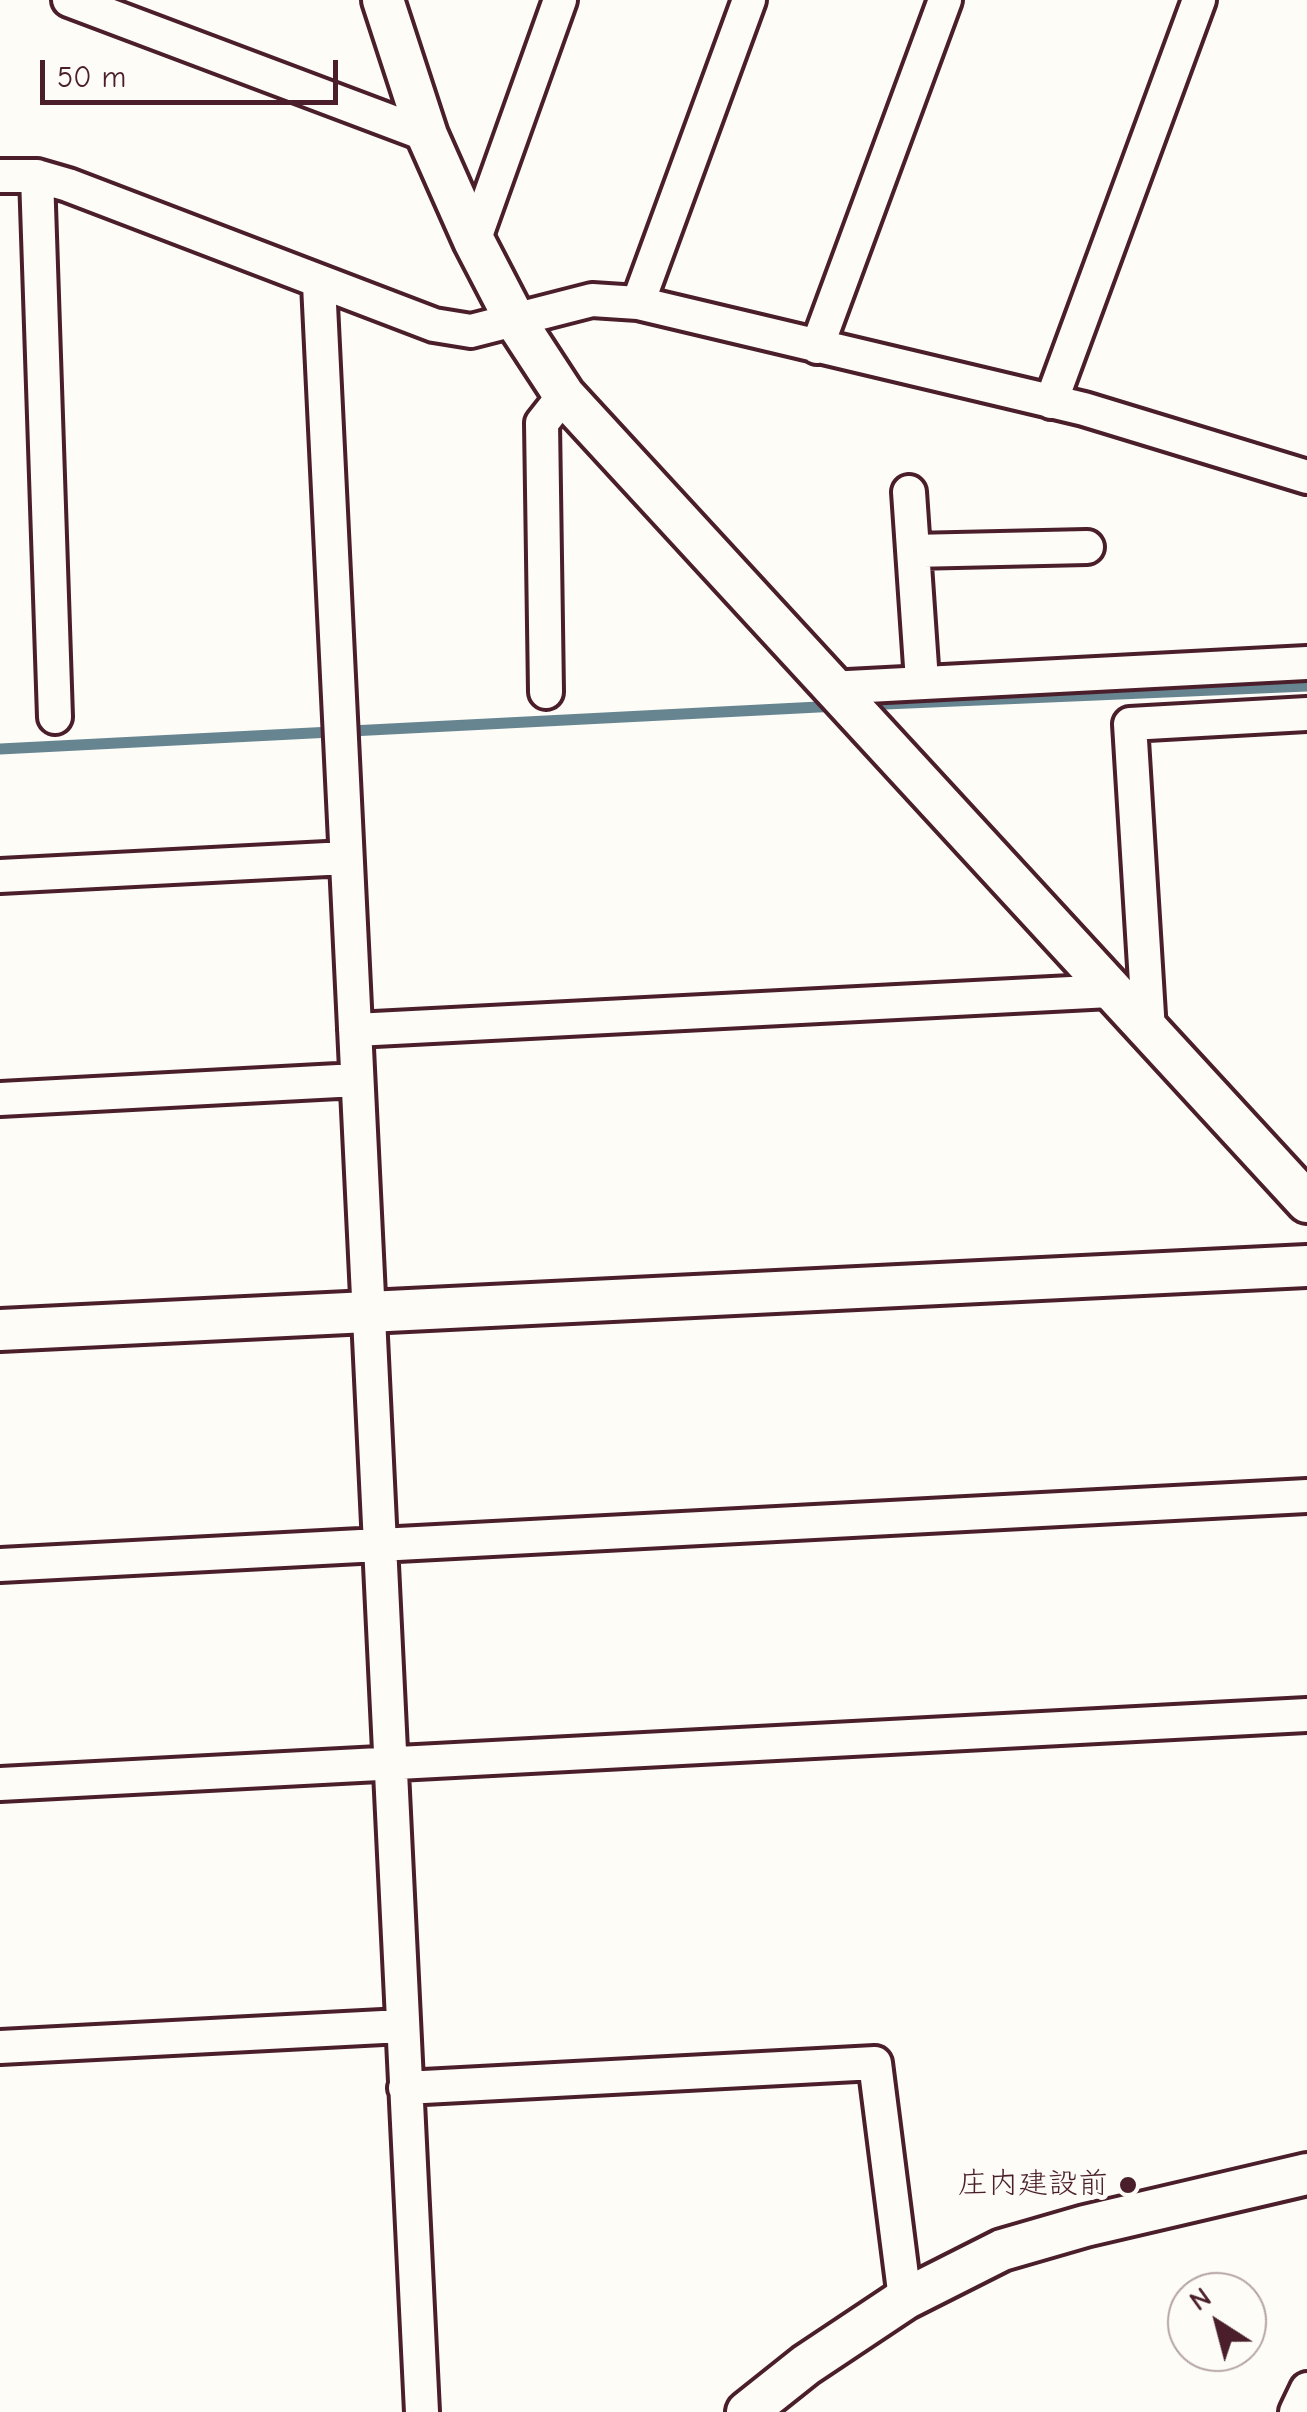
<!DOCTYPE html>
<html>
<head>
<meta charset="utf-8">
<style>
	body { margin:0 }
	#map { position:relative; width:1307px; height:2412px; overflow:hidden; background:#fdfcf7; font-family:"Comic Neue",sans-serif }
	canvas { display:block }
	.north { position:absolute; left:1167px; top:2272px; width:100px; height:100px; box-sizing:border-box; background:#fdfcf7; border:2px solid #b5a4a5; border-radius:50%; rotate:324deg; font-size:28px; font-weight:700; line-height:40px; text-align:center; color:#4a1f2b }
	.north::after { content:''; display:block; margin:auto; width:35px; height:45px; background:#4a1f2b; clip-path:polygon(50% 0,100% 100%,50% 72%,0 100%) }
	.scale { position:absolute; left:40px; top:60px; width:298px; height:45px; box-sizing:border-box; border:5px solid #4a1f2b; border-top:0; padding-left:12px; font-size:30px; line-height:35px; white-space:nowrap; color:#4a1f2b; -webkit-text-stroke:8px #fdfcf7; paint-order:stroke }
</style>
</head>
<body>
<div id="map">
<canvas width="1307" height="2412"></canvas>
<div class="north">N</div>
<div class="scale">50 m</div>
</div>
<script>
const c = document.querySelector('canvas').getContext('2d');
c.lineJoin = 'round';
function shape(rows) {
  const path = new Path2D();
  for (const r of rows) {
    path.moveTo(r[0], r[1]);
    for (let i = 2; i < r.length; i += 2) path.lineTo(r[i], r[i + 1]);
  }
  return path;
}
function trace(path, color, width, dash) {
  c.strokeStyle = color;
  c.lineWidth = width;
  c.lineCap = dash ? 'butt' : 'round';
  c.setLineDash(dash || []);
  c.stroke(path);
}
function write(font, color, halo, rows, align = 'center') {
  c.font = font + ' "Comic Neue","Klee One",sans-serif';
  c.lineWidth = 10;
  c.setLineDash([]);
  c.textBaseline = 'middle';
  c.strokeStyle = halo;
  c.fillStyle = color;
  for (const [text, x, y, turn = 0] of rows) {
    c.save();
    c.translate(x, y);
    c.rotate((+turn || 0) * Math.PI / 180);
    c.textAlign = isNaN(turn) ? turn : align;
    if (halo) c.strokeText(text, 0, 0);
    c.fillText(text, 0, 0);
    c.restore();
  }
}
const stream = shape([
	[862,705,1307,686],
	[0,749,838,706]
]);
const minor = shape([
	[69,0,427,135],
	[0,176,37,176,68,185,434,325,471,331,592,300,638,303,1084,409,1307,477],
	[37,176,55,717],
	[474,241,560,0],
	[319,284,422,2412],
	[638,303,749,0],
	[817,347,945,0],
	[1051,402,1199,0],
	[909,492,922,681],
	[913,551,1087,547],
	[829,688,1307,663],
	[546,692,542,423,564,395],
	[0,876,346,858],
	[355,1030,1110,991],
	[1149,1031,1130,724,1307,714],
	[0,1099,357,1080],
	[0,1565,1307,1496],
	[0,1784,1307,1715],
	[0,2047,402,2026],
	[405,2088,875,2063,905,2299],
	[1296,2412,1307,2389]
]);
const tertiary = shape([
	[383,0,427,135,474,241,515,320,564,395,1307,1202],
	[0,1330,1307,1266],
	[747,2412,806,2365,905,2299,1002,2250,1085,2226,1307,2174]
]);
const markers = [
	[1128,2185,10,"#4a1f2b"]
];
const poiNames = [
	["庄内建設前",1108,2185]
];
trace(stream, '#668590', 11);
trace(minor, '#4a1f2b', 40);
trace(tertiary, '#4a1f2b', 48);
trace(minor, '#fdfcf7', 32);
trace(tertiary, '#fdfcf7', 40);
for (const [x, y, r, color] of markers) {
  const dot = new Path2D();
  dot.arc(x, y, r, 0, 2 * Math.PI);
  c.fillStyle = color;
  c.fill(dot);
  trace(dot, '#fdfcf7', 4);
}
write('30px', '#4a1f2b', '#fdfcf7', poiNames, 'right');
</script>
</body>
</html>
